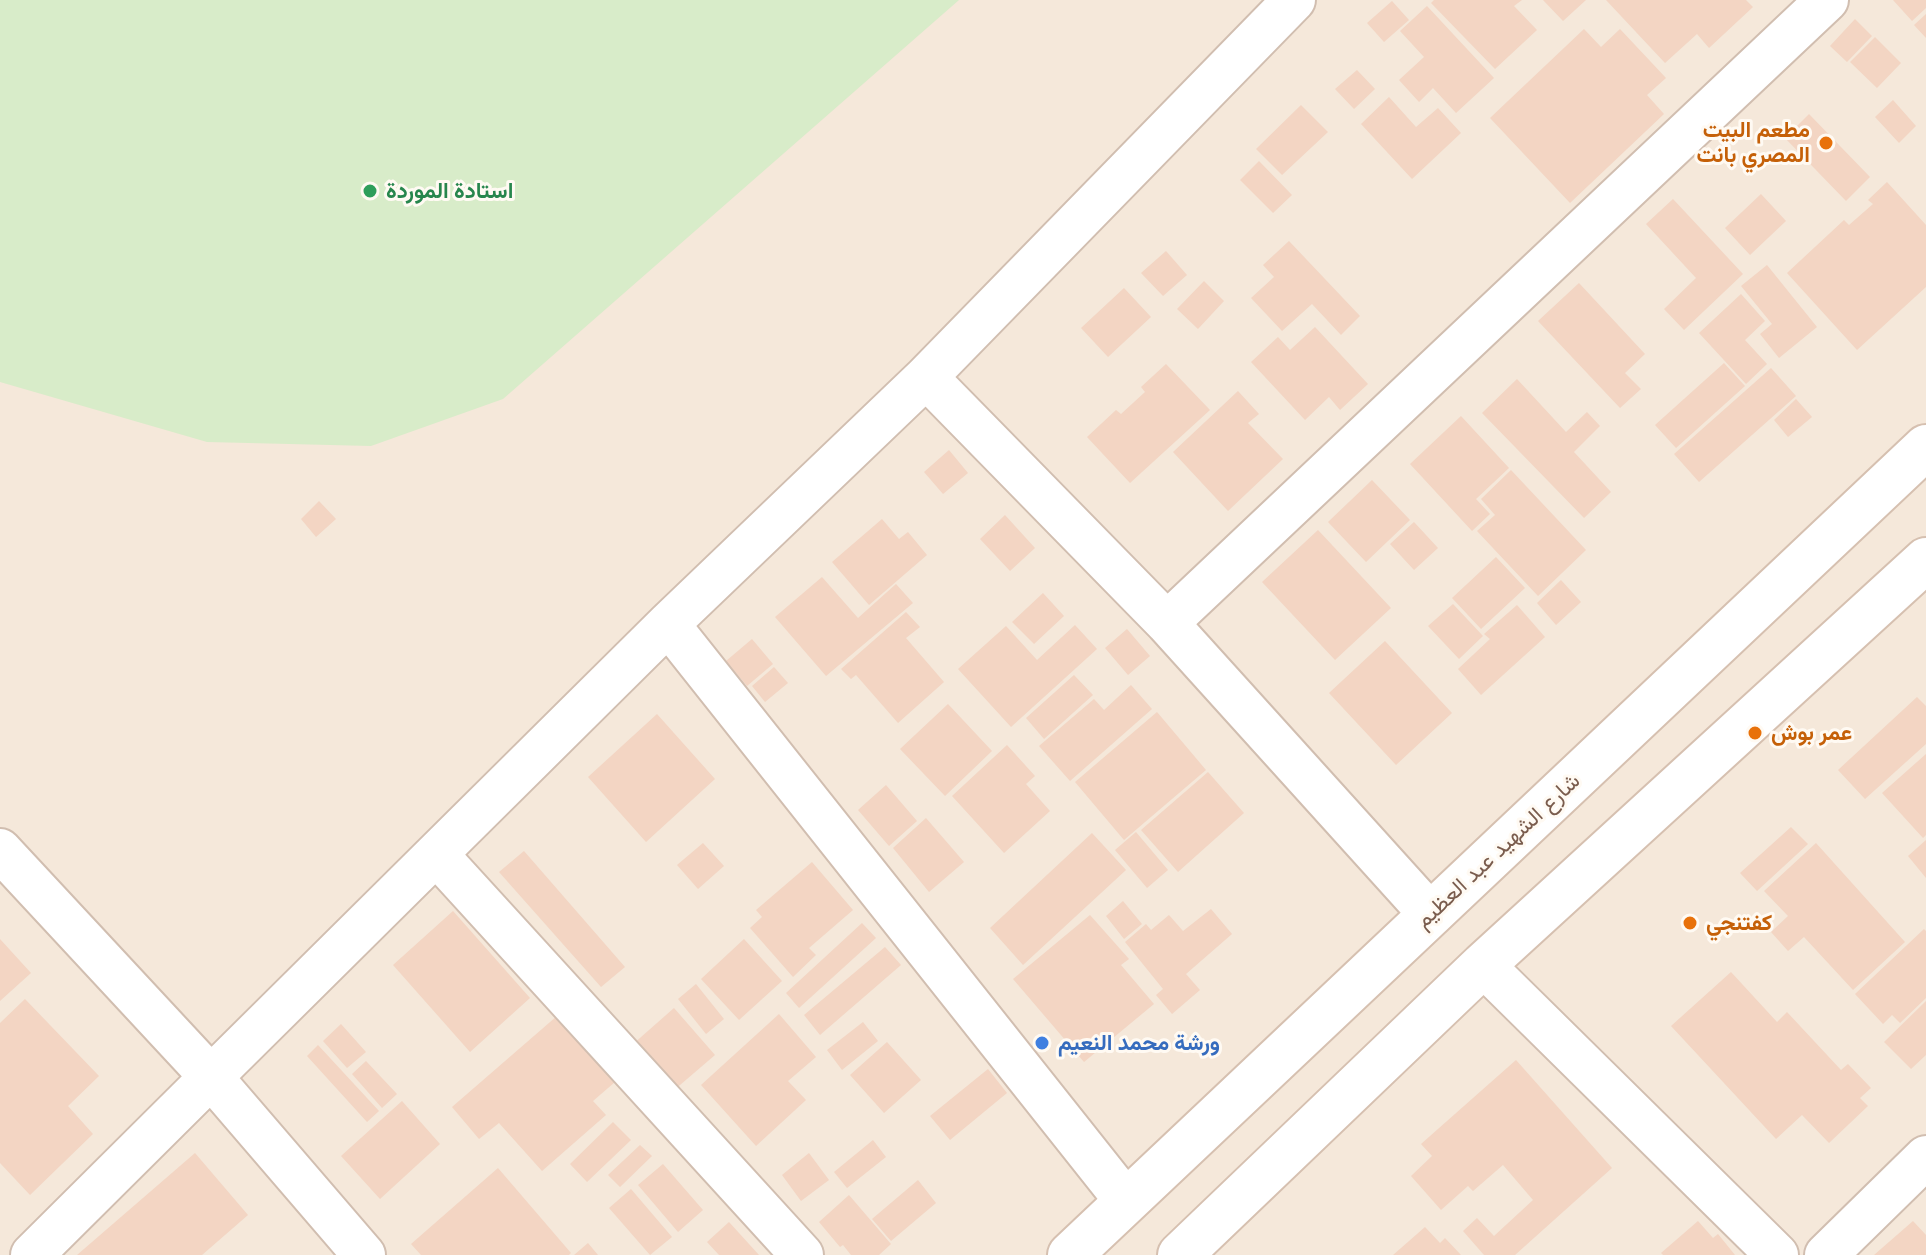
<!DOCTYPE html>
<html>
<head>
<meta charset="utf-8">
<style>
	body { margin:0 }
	canvas { display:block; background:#fdf6ec }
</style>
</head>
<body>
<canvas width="1926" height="1255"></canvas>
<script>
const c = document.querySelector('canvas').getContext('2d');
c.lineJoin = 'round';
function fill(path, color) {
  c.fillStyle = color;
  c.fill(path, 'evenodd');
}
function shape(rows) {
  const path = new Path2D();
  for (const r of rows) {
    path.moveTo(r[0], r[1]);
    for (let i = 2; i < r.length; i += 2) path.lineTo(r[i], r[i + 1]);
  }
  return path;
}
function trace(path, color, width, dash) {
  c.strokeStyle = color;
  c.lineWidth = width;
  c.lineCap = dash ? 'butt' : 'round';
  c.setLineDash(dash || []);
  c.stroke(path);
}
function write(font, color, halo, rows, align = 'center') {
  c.font = font + ' Inter,Vazirmatn,sans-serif';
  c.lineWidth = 6;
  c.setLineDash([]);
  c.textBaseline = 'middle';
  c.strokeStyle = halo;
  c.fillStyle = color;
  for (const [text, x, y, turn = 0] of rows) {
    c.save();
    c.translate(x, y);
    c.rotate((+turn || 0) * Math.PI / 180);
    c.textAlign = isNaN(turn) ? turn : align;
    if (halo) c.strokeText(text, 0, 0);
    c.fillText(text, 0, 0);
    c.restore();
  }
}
const residential = shape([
	[0,0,1926,0,1926,1255,0,1255]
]);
const green = shape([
	[0,0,959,0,503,399,371,446,207,442,0,382]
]);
const building = shape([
	[1434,0,1522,0,1514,6,1537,30,1495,69,1431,3],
	[1543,0,1586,0,1563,21],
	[1606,0,1746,0,1753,7,1709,48,1697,34,1665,63],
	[1893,0,1926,0,1926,8,1912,21],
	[1392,1,1409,20,1384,42,1367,23],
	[1427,6,1494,78,1456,113,1433,88,1419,102,1399,80,1424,57,1400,31],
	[1926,14,1926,38,1914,25],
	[1855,19,1872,36,1847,62,1830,46],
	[1584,29,1601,47,1620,29,1666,78,1647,95,1664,114,1570,203,1490,118],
	[1875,37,1901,63,1877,88,1850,62],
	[1357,70,1375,89,1354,109,1335,89],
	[1389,97,1416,127,1438,108,1461,133,1412,179,1361,124],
	[1893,100,1916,126,1899,143,1875,117],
	[1301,105,1328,132,1282,175,1256,149],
	[1809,114,1870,177,1846,201,1785,138],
	[1259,161,1292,195,1273,213,1240,180],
	[1887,182,1926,225,1926,287,1857,350,1787,273,1844,220,1849,225,1873,204,1868,200],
	[1761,194,1786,221,1750,255,1725,228],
	[1673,199,1743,274,1684,330,1664,309,1696,278,1646,224],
	[1289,241,1360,316,1341,335,1312,304,1282,331,1251,298,1274,277,1263,265],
	[1166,251,1187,275,1163,296,1141,273],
	[1767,265,1817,327,1779,358,1760,334,1772,324,1741,286],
	[1204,281,1224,301,1198,329,1177,309],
	[1579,283,1645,354,1625,373,1641,389,1620,408,1538,321],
	[1124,288,1151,317,1108,357,1081,328],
	[1741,294,1765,321,1745,340,1767,364,1746,384,1699,333],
	[1315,327,1368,384,1340,410,1329,397,1305,420,1251,362,1278,337,1290,350],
	[1724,363,1745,386,1676,448,1655,425],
	[1166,364,1210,410,1130,483,1087,437,1116,410,1121,414,1145,392,1141,387],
	[1771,368,1796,396,1699,482,1674,454],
	[1517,379,1566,432,1587,412,1600,426,1574,452,1611,492,1584,518,1482,413],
	[1238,391,1259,414,1248,423,1283,459,1228,511,1173,452],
	[1796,399,1812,417,1788,437,1774,420],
	[1461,416,1509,468,1476,499,1490,514,1472,531,1410,464],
	[949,450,968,473,943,494,924,472],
	[1511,470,1586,550,1538,596,1477,531,1495,515,1481,499],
	[1372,480,1410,520,1366,562,1328,522],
	[319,501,336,519,316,537,301,519],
	[1005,515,1035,548,1010,571,980,539],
	[882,519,899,539,908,532,927,555,869,605,832,562],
	[1414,522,1438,548,1414,570,1390,544],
	[1318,530,1391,608,1335,660,1262,582],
	[1496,557,1525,588,1481,629,1452,598],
	[822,577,858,618,896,584,913,603,826,676,775,617],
	[1561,580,1581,602,1556,625,1537,603],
	[1043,593,1064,616,1034,644,1012,622],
	[1453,604,1483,636,1459,659,1428,626],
	[1517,605,1545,637,1481,695,1458,669,1490,639,1484,634],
	[906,612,920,627,906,638,944,682,898,723,856,675,851,679,841,669],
	[1075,625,1097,649,1011,727,958,669,1006,626,1037,660],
	[1127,629,1150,656,1128,675,1105,648],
	[752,639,773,664,747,686,726,661],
	[1385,641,1452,713,1396,765,1329,693],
	[774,667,788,683,765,702,752,686],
	[1074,675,1093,695,1044,739,1026,718],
	[1131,685,1152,709,1070,781,1039,746,1094,699,1104,710],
	[1917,697,1926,706,1926,744,1865,799,1838,770],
	[948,704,992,751,945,796,900,749],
	[1157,712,1206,770,1124,840,1075,782],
	[657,714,715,779,646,842,588,777],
	[1007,745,1035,776,1026,784,1050,811,1004,853,952,796],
	[1926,754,1926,835,1923,838,1882,793],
	[1208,772,1244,813,1178,872,1141,830],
	[886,785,917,821,889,846,858,810],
	[926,818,964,862,929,892,893,848],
	[1791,827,1808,844,1757,891,1740,873],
	[1136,832,1168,870,1147,888,1115,850],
	[1092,833,1126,870,1023,965,990,928],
	[1926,840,1926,878,1908,856],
	[703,843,724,866,698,889,677,865],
	[1816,843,1905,942,1853,990,1804,937,1788,951,1771,932,1788,916,1764,891],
	[524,851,625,967,601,987,499,872],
	[812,862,853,910,809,948,816,955,793,977,750,928,762,917,756,910],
	[1123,901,1142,924,1124,939,1106,916],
	[1211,909,1232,934,1186,974,1200,990,1172,1014,1156,995,1163,989,1125,942,1146,924,1151,930,1169,915,1183,931],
	[453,911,530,998,470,1052,393,965],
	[1090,915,1129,959,1121,965,1154,1004,1084,1062,1013,979],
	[862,923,876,938,799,1008,786,993],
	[1924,929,1926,931,1926,998,1900,1023,1892,1015,1883,1024,1855,994],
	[0,939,31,973,0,1001],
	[744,939,782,981,739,1020,701,979],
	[885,947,901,965,820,1035,804,1015],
	[1731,972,1777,1022,1787,1012,1841,1070,1848,1064,1871,1088,1860,1098,1868,1106,1829,1143,1802,1115,1776,1139,1671,1026],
	[696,984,724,1019,706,1034,678,999],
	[25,999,99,1076,68,1106,93,1134,30,1195,0,1163,0,1023],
	[1926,1001,1926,1055,1911,1069,1884,1042],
	[674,1008,715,1055,673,1091,632,1045],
	[779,1014,816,1057,788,1081,806,1100,756,1146,701,1085],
	[557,1016,578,1041,585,1036,591,1054,615,1082,593,1101,606,1115,542,1171,499,1123,479,1139,452,1107],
	[863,1022,878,1041,842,1070,827,1050],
	[341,1024,366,1052,347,1068,323,1041],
	[887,1042,921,1080,884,1113,850,1075],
	[318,1045,379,1111,367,1122,307,1056],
	[1516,1060,1612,1168,1515,1255,1484,1255,1463,1231,1477,1218,1494,1236,1533,1200,1503,1165,1473,1191,1468,1186,1441,1210,1411,1176,1432,1156,1421,1144],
	[366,1061,397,1094,382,1108,352,1074],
	[988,1069,1007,1093,950,1140,930,1116],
	[402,1101,440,1144,380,1199,341,1156],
	[613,1122,631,1140,587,1182,570,1164],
	[873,1140,886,1157,847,1188,834,1172],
	[640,1145,652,1156,620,1187,608,1175],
	[195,1153,248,1215,202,1255,77,1255],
	[809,1153,829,1180,801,1201,782,1175],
	[663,1164,703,1210,678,1232,638,1185],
	[498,1168,571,1253,569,1255,421,1255,411,1244],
	[918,1180,936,1203,891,1241,872,1219],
	[631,1189,672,1237,650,1255,609,1208],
	[849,1195,891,1244,879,1255,851,1255,843,1245,840,1247,819,1222],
	[1698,1221,1713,1238,1718,1234,1735,1255,1663,1255,1661,1253],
	[1913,1221,1926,1235,1926,1255,1874,1255],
	[729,1222,759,1255,719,1255,707,1242],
	[1425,1227,1440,1243,1445,1238,1461,1255,1393,1255],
	[588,1243,598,1255,574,1255]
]);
const minor = shape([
	[1294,0,926,377,1167,623,1431,915],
	[1167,623,1827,0],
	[668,624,1126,1201],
	[0,850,211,1077,32,1255],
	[437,855,802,1255],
	[1483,965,1777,1255],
	[364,1255,211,1077,668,624,926,377],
	[1826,1255,1926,1157]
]);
const secondary = shape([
	[1070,1255,1926,447],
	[1180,1255,1483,965,1926,560]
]);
const markers = [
	[1826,143,8,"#e8710a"],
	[370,191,8,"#2e9e5b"],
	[1755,733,8,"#e8710a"],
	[1690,923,8,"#e8710a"],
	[1042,1043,8,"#3f7fe0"]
];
const foodNames = [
	["مطعم البيت",1810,130,"right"],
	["المصري بانت",1810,155,"right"],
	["عمر بوش",1771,733],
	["كفتنجي",1706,923]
];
const leisureNames = [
	["استادة الموردة",386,191]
];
const streetNames = [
	["شارع الشهيد عبد العظيم",1498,851,-43]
];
const shopNames = [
	["ورشة محمد النعيم",1058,1043]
];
fill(residential, '#f5e8da');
fill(green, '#d8ecc9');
fill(building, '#f3d5c3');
trace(minor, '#d1beb0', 46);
trace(secondary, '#d6c0b0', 48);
trace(minor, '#fff', 42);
trace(secondary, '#fff', 44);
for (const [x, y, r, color] of markers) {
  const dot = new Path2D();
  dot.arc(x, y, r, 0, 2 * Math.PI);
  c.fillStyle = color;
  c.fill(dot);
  trace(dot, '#fffaf3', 3);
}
write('bold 22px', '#c56008', '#fffaf3', foodNames, 'left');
write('bold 22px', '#27864d', '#fffaf3', leisureNames, 'left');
write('22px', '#7a5c4d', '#fffaf3', streetNames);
write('bold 22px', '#366cbe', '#fffaf3', shopNames, 'left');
</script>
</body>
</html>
